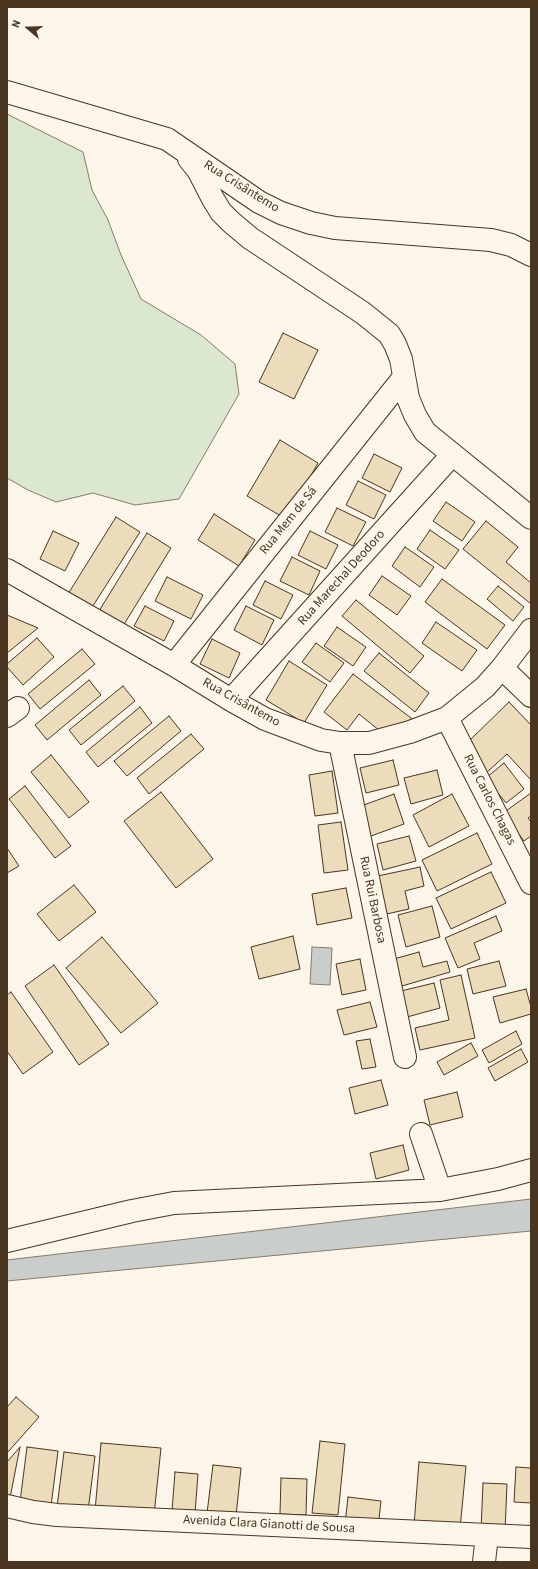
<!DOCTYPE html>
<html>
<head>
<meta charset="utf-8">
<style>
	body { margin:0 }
	#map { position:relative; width:538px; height:1569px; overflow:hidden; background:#fbf6e9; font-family:"Source Sans 3",sans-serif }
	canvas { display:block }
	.frame { position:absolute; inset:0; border:8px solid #4a3520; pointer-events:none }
	.north { position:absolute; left:8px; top:8px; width:40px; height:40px; -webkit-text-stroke:3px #fbf6e9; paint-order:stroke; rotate:289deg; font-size:11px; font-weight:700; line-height:16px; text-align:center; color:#4a3520 }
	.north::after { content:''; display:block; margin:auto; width:14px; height:18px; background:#4a3520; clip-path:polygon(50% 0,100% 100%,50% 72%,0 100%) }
</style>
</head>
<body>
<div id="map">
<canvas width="538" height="1569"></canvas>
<div class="frame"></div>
<div class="north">N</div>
</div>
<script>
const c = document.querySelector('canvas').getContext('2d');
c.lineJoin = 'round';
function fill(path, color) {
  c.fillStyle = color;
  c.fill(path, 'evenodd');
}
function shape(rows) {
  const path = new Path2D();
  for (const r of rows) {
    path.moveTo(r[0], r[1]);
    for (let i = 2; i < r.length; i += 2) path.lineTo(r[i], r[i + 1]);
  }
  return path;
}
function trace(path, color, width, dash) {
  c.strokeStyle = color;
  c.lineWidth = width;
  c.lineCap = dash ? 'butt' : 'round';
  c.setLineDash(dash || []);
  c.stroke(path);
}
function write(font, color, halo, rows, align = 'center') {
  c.font = font + ' "Source Sans 3",sans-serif';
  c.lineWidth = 3;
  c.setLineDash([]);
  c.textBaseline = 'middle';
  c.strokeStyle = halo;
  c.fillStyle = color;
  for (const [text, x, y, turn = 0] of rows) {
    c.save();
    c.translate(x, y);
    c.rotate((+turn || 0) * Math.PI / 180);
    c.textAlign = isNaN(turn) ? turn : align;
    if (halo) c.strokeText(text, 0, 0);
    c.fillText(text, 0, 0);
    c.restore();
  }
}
const green = shape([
	[7,114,83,152,92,190,108,220,121,255,141,299,201,335,235,364,239,394,179,499,135,505,93,493,56,502,28,490,7,478,7,114]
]);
const water = shape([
	[312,947,332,948,330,985,310,984,312,947],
	[531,1199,531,1231,7,1281,7,1260,531,1199]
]);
const building = shape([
	[283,333,318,350,294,399,259,382,283,333],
	[280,440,318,463,286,519,247,496,280,440],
	[374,454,402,468,390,492,362,478,374,454],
	[358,481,386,495,374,519,346,505,358,481],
	[446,502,475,522,462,541,433,521,446,502],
	[337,508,366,522,353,546,325,532,337,508],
	[214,514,255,540,239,566,198,540,214,514],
	[116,517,140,532,91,609,68,594,116,517],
	[486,521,518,547,506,562,531,583,531,604,463,549,486,521],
	[430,530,459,550,445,569,417,549,430,530],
	[53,531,79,543,65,571,40,559,53,531],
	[310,531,338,545,326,569,298,555,310,531],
	[147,533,171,548,123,626,99,611,147,533],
	[405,547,434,567,420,587,392,566,405,547],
	[292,557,320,571,309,595,280,581,292,557],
	[382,576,411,596,397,615,369,595,382,576],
	[167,577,203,595,191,619,155,601,167,577],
	[442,579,505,625,487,649,425,602,442,579],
	[265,581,293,595,281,619,253,605,265,581],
	[498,586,524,607,513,621,487,599,498,586],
	[356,600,424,656,410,673,342,616,356,600],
	[145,606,174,621,164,641,134,626,145,606],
	[246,606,274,620,262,645,234,630,246,606],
	[7,615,38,628,7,653,7,615],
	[436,622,477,650,462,671,422,643,436,622],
	[337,627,366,647,353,666,324,646,337,627],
	[37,638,54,657,23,685,7,667,7,664,37,638],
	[212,639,240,653,229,678,200,664,212,639],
	[316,643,344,663,330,682,302,662,316,643],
	[82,649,95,664,40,709,28,694,82,649],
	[379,653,429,693,415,712,364,671,379,653],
	[289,661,327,685,304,723,266,700,289,661],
	[353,674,415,721,380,731,359,714,347,730,324,712,353,674],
	[89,680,101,695,47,740,35,725,89,680],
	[123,686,135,701,81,745,69,730,123,686],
	[509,702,531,725,531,780,507,754,485,774,470,740,509,702],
	[140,707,152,723,98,767,86,752,140,707],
	[169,716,181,731,127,776,114,761,169,716],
	[191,734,204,749,149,794,137,778,191,734],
	[51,755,89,802,69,818,31,772,51,755],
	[393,760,399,785,366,793,360,768,393,760],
	[504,763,524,789,506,803,486,778,504,763],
	[437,770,443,795,411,804,404,778,437,770],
	[332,771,338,813,315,816,309,775,332,771],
	[25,786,71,846,55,858,9,799,25,786],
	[161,792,213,859,176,888,124,821,161,792],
	[531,793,531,816,528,818,531,822,531,836,524,841,503,813,531,793],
	[394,794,404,824,371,836,361,806,394,794],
	[452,794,469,826,429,847,413,815,452,794],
	[341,822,348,870,324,873,318,825,341,822],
	[477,833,492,864,437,891,422,860,477,833],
	[409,836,416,861,383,870,377,844,409,836],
	[7,848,19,866,7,873,7,848],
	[420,867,424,886,405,891,409,909,382,915,373,877,420,867],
	[491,872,506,903,451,929,436,898,491,872],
	[74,885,96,912,59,941,37,914,74,885],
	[346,888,352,918,317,925,312,894,346,888],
	[432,906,440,937,406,947,398,915,432,906],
	[496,916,502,931,474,943,480,959,458,968,445,938,496,916],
	[293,936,300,969,259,979,251,947,293,936],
	[102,937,158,1003,121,1033,66,968,102,937],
	[419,952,423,967,447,961,450,972,402,986,394,959,419,952],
	[360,959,366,990,342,995,336,964,360,959],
	[499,961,506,986,473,994,467,969,499,961],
	[54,965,109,1044,79,1065,25,986,54,965],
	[461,975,475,1038,420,1050,415,1028,449,1020,440,980,461,975],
	[434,983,440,1008,407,1017,401,991,434,983],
	[526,989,531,1007,531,1014,500,1023,493,997,526,989],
	[11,992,53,1052,23,1074,7,1051,7,995,11,992],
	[370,1002,377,1027,344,1035,337,1010,370,1002],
	[516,1031,522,1044,489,1063,482,1050,516,1031],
	[370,1039,376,1067,362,1069,356,1041,370,1039],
	[471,1043,478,1056,444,1075,437,1062,471,1043],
	[521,1049,528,1062,495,1081,488,1068,521,1049],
	[381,1080,388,1105,355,1114,349,1088,381,1080],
	[457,1092,463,1117,430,1125,424,1100,457,1092],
	[403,1145,409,1170,376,1179,370,1153,403,1145],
	[16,1397,39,1417,7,1453,7,1407,16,1397],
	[320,1441,345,1444,338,1515,312,1513,320,1441],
	[101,1443,161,1448,154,1515,95,1511,101,1443],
	[20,1447,10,1498,7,1497,7,1462,20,1447],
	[27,1447,58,1451,51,1506,20,1502,27,1447],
	[64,1452,95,1456,88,1511,57,1507,64,1452],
	[419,1462,466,1466,460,1529,414,1525,419,1462],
	[213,1465,241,1468,236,1516,207,1513,213,1465],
	[516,1467,531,1468,531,1503,514,1502,516,1467],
	[175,1472,198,1474,195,1513,172,1511,175,1472],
	[281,1478,307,1479,306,1515,280,1514,281,1478],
	[483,1483,507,1484,505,1531,481,1530,483,1483],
	[348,1497,381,1501,378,1528,345,1524,348,1497]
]);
const minor = shape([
	[7,92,167,139,259,202,281,213,311,223,335,228,491,240,511,245,531,255],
	[189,159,198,170,213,199,221,212,231,222,250,238,363,313,389,334,395,344,401,359,408,398,415,415,425,432,531,518],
	[7,570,174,665,231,700,265,719,321,740,340,743,369,743,410,732,447,718,485,687,502,668,531,630],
	[174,665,404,377],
	[502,668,531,696],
	[231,700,452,455],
	[7,716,18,708],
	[447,718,531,883],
	[340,743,405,1057],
	[421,1134,440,1190,498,1179,531,1170],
	[7,1241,132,1211,174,1203,440,1190],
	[7,1506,33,1512,57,1515,531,1537],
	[484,1562,487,1535]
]);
const streetNames = [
	["Rua Crisântemo",241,187,32],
	["Rua Mem de Sá",289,521,-51],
	["Rua Marechal Deodoro",342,578,-48],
	["Rua Crisântemo",241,703,29],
	["Rua Carlos Chagas",489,800,63],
	["Rua Rui Barbosa",372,900,78],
	["Avenida Clara Gianotti de Sousa",269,1525,3]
];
fill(green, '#dce7d0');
trace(green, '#887966', 1);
fill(water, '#c9cecd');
trace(water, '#887966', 1);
fill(building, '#ecdcbc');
trace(building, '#4a3520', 1);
trace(minor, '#4a3520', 24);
trace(minor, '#fbf6e9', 22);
write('13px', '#4a3520', '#fbf6e9', streetNames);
</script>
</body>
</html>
